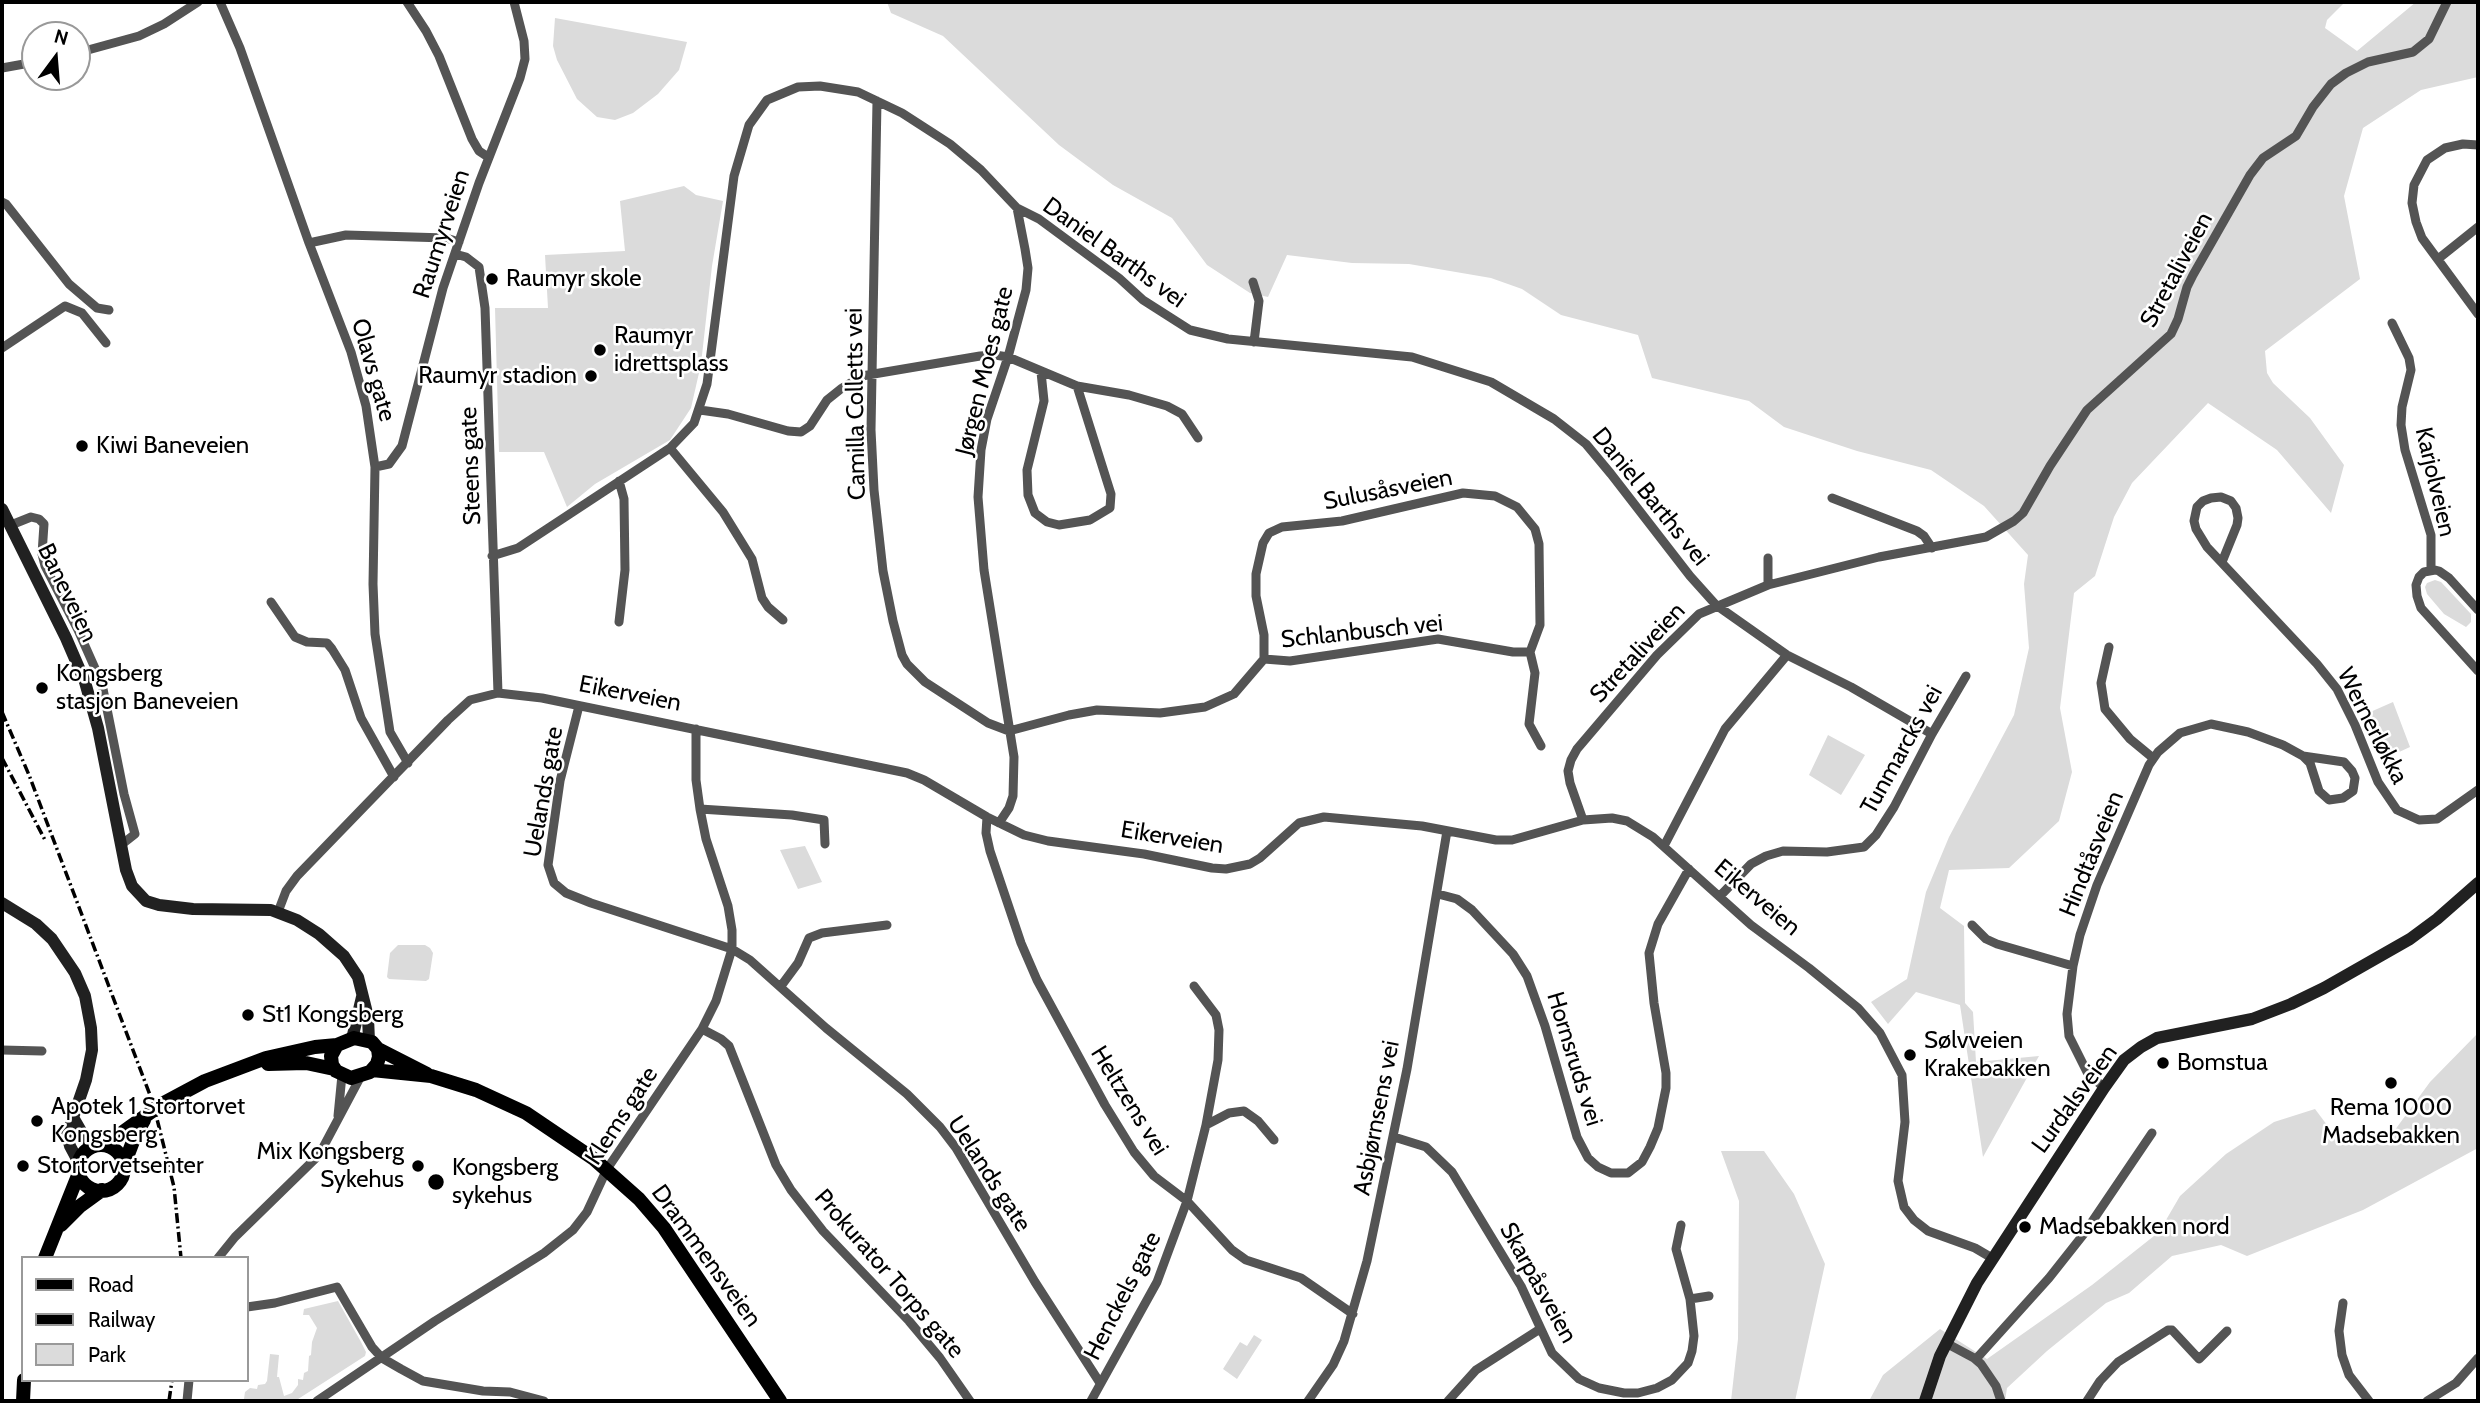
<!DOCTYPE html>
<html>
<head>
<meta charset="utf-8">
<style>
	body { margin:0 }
	#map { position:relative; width:2480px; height:1403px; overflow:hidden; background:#fff; font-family:Cabin,sans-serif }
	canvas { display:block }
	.frame { position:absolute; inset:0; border:4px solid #000; pointer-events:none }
	.legend { position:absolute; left:21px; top:1256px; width:228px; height:126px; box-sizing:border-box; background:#fff; border:2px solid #999; margin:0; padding:9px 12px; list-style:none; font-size:21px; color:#000 }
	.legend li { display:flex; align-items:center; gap:14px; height:35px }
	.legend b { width:35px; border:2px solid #999 }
	.north { position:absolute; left:21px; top:21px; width:70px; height:70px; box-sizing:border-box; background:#fff; border:2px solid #999; border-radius:50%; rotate:16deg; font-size:19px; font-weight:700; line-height:28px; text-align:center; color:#000 }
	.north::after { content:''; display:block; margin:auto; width:24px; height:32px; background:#000; clip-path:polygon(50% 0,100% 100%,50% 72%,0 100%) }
</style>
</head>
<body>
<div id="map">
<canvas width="2480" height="1403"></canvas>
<div class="frame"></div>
<ul class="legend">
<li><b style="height:9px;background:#000"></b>Road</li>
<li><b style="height:9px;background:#000"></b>Railway</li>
<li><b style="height:19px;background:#dbdbdb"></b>Park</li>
</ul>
<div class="north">N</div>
</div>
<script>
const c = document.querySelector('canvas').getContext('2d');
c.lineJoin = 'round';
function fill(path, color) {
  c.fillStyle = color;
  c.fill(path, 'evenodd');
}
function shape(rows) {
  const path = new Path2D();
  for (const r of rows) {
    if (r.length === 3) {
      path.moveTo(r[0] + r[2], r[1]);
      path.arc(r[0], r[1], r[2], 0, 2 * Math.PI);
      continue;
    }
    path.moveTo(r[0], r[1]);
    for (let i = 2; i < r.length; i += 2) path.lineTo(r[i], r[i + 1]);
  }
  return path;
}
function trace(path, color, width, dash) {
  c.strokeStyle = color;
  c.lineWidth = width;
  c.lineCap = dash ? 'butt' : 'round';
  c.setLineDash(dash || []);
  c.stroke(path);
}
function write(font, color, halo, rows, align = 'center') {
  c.font = font + ' Cabin,sans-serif';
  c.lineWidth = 5;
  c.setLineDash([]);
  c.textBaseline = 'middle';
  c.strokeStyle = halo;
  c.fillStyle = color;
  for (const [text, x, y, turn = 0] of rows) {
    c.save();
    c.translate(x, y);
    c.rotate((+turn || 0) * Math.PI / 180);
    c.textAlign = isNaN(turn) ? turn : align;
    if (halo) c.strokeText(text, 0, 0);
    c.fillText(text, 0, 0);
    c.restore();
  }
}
const green = shape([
	[887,2,2345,2,2327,20,2325,28,2357,51,2416,2,2478,2,2478,77,2421,90,2363,128,2344,196,2360,279,2265,351,2267,373,2273,383,2310,418,2344,465,2331,513,2277,450,2208,403,2132,483,2114,517,2095,576,2074,593,2060,708,2072,772,2059,821,2009,868,1949,870,1940,908,1964,926,1965,1003,1973,1012,1976,1062,2039,1056,1983,1157,1960,1005,1916,992,1888,1024,1871,1002,1907,979,1926,892,1949,837,2014,715,2029,648,2024,584,2028,555,1984,506,1931,470,1857,451,1784,427,1749,401,1652,378,1638,335,1561,315,1522,289,1491,278,1409,264,1352,263,1287,255,1268,297,1250,293,1207,265,1172,218,1113,185,1059,145,943,36,891,13],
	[555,18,687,42,679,70,658,94,633,113,615,120,597,117,577,99,557,60,553,46],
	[684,186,696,195,723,201,712,266,701,364,691,408,670,440,595,484,567,507,544,452,499,452,495,308,548,308,545,255,625,251,620,201],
	[2435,580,2441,582,2471,614,2471,622,2466,627,2444,614,2427,594,2425,587,2427,583],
	[2393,702,2410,747,2384,759,2368,713],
	[1828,735,1865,755,1841,795,1809,775],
	[805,846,822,882,798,889,780,850],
	[398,945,425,945,430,948,433,953,429,979,426,981,389,979,387,977,390,953],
	[2478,1033,2478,1148,2363,1210,2247,1256,2221,1245,2172,1256,2129,1293,2106,1303,2047,1351,2007,1388,2005,1401,1869,1401,1883,1375,1940,1329,1987,1359,2092,1285,2159,1232,2180,1196,2226,1154,2274,1122,2315,1109,2339,1141,2392,1134,2430,1082],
	[1721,1151,1764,1151,1794,1194,1825,1264,1795,1401,1731,1401,1738,1339,1739,1201],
	[338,1301,361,1342,366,1352,365,1356,295,1401,259,1401,244,1399,245,1392,250,1388,257,1389,258,1385,265,1384,267,1381,270,1354,279,1355,277,1377,279,1377,284,1396,292,1393,298,1385,298,1379,303,1380,304,1373,308,1371,309,1356,311,1355,312,1342,317,1328,309,1315,303,1315,304,1309],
	[1254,1335,1262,1340,1237,1379,1223,1369,1240,1342,1247,1346]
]);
const minor = shape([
	[220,2,240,48,309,243,351,352,366,406,375,467,373,584,375,634,390,732,408,763],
	[407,2,426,31,439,56,472,139,479,151,488,157],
	[77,53,139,36,164,24,198,2],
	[2,68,35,62],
	[877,101,871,430,874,490,883,571,893,621,902,655,907,664,925,682,988,723,1009,731,1069,715,1097,710,1160,713,1205,707,1234,694,1264,659],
	[2478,145,2463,144,2445,148,2427,160,2414,185,2412,203,2416,222,2422,238,2478,314],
	[2,202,6,204,69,284,97,308,109,310],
	[1017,208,1039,219,1119,278,1143,300,1190,330,1228,339,1412,357,1491,382,1554,419,1586,444,1611,474,1690,576,1716,605,1787,655,1851,687,1932,734],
	[309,243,346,235,446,238,459,242],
	[455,254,466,257,479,267,485,308,498,693],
	[2438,259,2478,227],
	[1253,282,1259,301,1254,342],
	[2392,323,2409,358,2411,370,2402,407,2401,425,2405,450,2431,535,2431,570],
	[2,348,65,306,82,313,106,343],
	[1041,372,1044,401,1027,470,1028,495,1035,513,1047,522,1059,525,1090,520,1110,508,1111,494,1077,386],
	[700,410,728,414,788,431,801,432,810,426,827,400,842,388,862,376,980,356,995,355,1008,357,1077,386,1129,395,1167,406,1182,414,1198,438],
	[670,448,723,512,752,559,762,598,768,607,783,620],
	[375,467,389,464,402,446,443,288,479,183,520,78,525,59,524,41,514,2],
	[619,481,624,499,625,570,619,622],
	[1832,498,1917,531,1924,536,1932,548],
	[11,525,31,517,39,519,44,524,42,554,45,566,78,630,102,684,124,794,135,834,121,845],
	[492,556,518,548,670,448,694,423,707,384,734,176,749,125,767,100,798,87,820,86,858,92,902,113,950,144,981,170,1017,208,1025,249,1028,268,1026,290,1008,357,987,419,981,450,978,497,984,570,1014,757,1013,796,1009,808,999,823],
	[1768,558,1768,585],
	[2222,562,2237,525,2238,518,2236,508,2231,501,2221,497,2211,498,2203,501,2197,507,2194,521,2196,529,2207,547,2317,664,2337,689,2355,725,2378,782,2397,810,2419,820,2437,819,2478,790],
	[271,602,295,637,307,642,327,643,332,649,345,670,361,718,394,777],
	[2478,610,2449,578,2439,571,2435,570,2424,572,2419,577,2416,585,2417,596,2421,608,2478,671],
	[2109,647,2101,683,2105,709,2130,739,2153,758],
	[1264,659,1264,635,1256,596,1256,574,1263,543,1269,533,1282,527,1342,521,1463,493,1495,496,1517,507,1535,529,1539,544,1540,625,1530,652,1535,673,1529,724,1541,746],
	[1264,659,1290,661,1438,639,1513,652,1530,652],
	[579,706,560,781,548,865,554,883,566,893,591,903,732,949,750,960,826,1028,907,1094,940,1127,956,1148,1035,1282,1100,1383],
	[700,809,792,815,824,820,825,844],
	[987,817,986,833,990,851,1021,943,1037,980,1105,1105,1134,1152,1154,1176,1187,1201,1232,1250,1246,1260,1301,1278,1353,1314],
	[1583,820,1570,783,1568,771,1571,760,1577,749,1657,655,1699,614,1768,585,1879,557,1986,537,2014,521,2023,513,2050,466,2087,410,2171,334,2178,319,2187,287,2193,275,2250,175,2263,158,2296,136,2313,107,2331,84,2346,73,2368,62,2413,52,2429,39,2447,2],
	[1664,846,1725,729,1787,655],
	[1438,894,1457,899,1472,910,1513,954,1527,976,1545,1026,1577,1137,1588,1158,1598,1167,1611,1173,1628,1173,1642,1162,1650,1147,1658,1128,1666,1088,1666,1073,1654,1003,1649,953,1658,924,1689,869],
	[1720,896,1751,864,1766,856,1783,851,1827,852,1864,847,1876,835,1894,807,1932,734,1966,676],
	[278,912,286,891,297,876,448,720,470,700,498,693,542,698,907,773,924,780,987,817,1024,835,1048,841,1144,854,1212,868,1226,869,1250,864,1260,858,1299,823,1324,817,1422,826,1496,840,1512,840,1583,820,1612,818,1627,821,1653,837,1751,925,1809,968,1858,1008,1880,1033,1902,1075,1905,1122,1898,1181,1904,1207,1914,1220,1928,1231,1975,1248,1992,1258],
	[1972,925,1986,939,1997,944,2073,966],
	[781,986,798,963,809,938,822,933,887,925],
	[702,1029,721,1039,729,1046,776,1165,791,1190,823,1231,909,1321,940,1358,970,1401],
	[2,1050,42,1051],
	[2104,1088,2087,1072,2069,1036,2067,1014,2073,966,2080,935,2097,885,2149,765,2158,752,2180,733,2211,724,2248,732,2283,745,2303,756,2310,763,2319,791,2329,800,2343,798,2353,791,2355,778,2352,771,2344,762,2303,756],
	[338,1116,342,1075],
	[1206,1125,1229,1113,1244,1111,1258,1121,1274,1140],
	[1394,1137,1426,1147,1452,1172,1521,1286,1552,1353,1579,1379,1599,1388,1624,1393,1638,1393,1657,1388,1672,1380,1688,1363,1692,1351,1694,1336,1690,1299,1676,1249,1681,1225],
	[218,1258,235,1237,319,1155,361,1076],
	[1690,1299,1709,1296],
	[2343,1303,2339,1331,2342,1355,2349,1375,2369,1401],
	[247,1307,275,1303,337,1287,372,1347,382,1358,401,1369,423,1381,483,1391,510,1392,544,1401],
	[1946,1343,1974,1358,1981,1364,1996,1386,2001,1401],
	[1976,1359,2049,1278,2083,1235,2152,1133],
	[187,1401,189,1380],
	[317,1401,435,1321,544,1253,573,1230,587,1212,607,1169,702,1029,716,1001,732,949,732,930,728,906,706,839,700,809,696,780,696,729],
	[1091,1401,1157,1282,1187,1201,1206,1125,1218,1060,1219,1030,1216,1015,1194,986],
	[1308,1401,1333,1365,1344,1341,1367,1261,1407,1069,1447,831],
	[1448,1401,1476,1370,1540,1329],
	[2087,1401,2100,1381,2118,1362,2168,1330,2172,1330,2199,1359,2227,1331],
	[2427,1401,2456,1383,2478,1358]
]);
const secondary = shape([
	[2,509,66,638,85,682,98,728,126,870,132,886,146,901,159,905,193,909,271,910,297,920,319,934,344,956,358,977,368,1017,369,1041],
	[2,903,36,924,52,939,75,973,85,996,91,1028,92,1050,86,1080,67,1135,70,1146,79,1163],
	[352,1039,362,997],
	[74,1119,85,1138,96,1145],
	[1925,1401,1940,1356,1977,1283,2104,1088,2124,1060,2141,1047,2157,1038,2252,1019,2291,1004,2324,988,2410,939,2437,919,2478,883]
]);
const primary = shape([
	[354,1038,372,1042,378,1049,379,1057,377,1064,370,1072,351,1078,336,1071,332,1065,331,1056,337,1045,354,1038],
	[378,1049,427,1074],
	[268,1064,306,1063,334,1069],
	[372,1070,431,1076,476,1090,526,1113,594,1159,639,1199,664,1228,780,1401],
	[105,1145,162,1104,205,1081,266,1058,315,1047,337,1045],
	[101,1168,23],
	[124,1165,135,1136,144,1120],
	[61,1225,80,1206,102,1190],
	[45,1258,79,1173],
	[23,1401,24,1380]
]);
const rail = shape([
	[2,712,29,775,153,1103,174,1187,181,1258],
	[2,758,45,840],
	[169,1401,172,1380]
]);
const markers = [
	[492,279,7,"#000"],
	[600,350,7,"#000"],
	[591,376,7,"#000"],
	[82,446,7,"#000"],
	[42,688,7,"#000"],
	[248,1015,7,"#000"],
	[1910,1055,7,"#000"],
	[2163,1063,7,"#000"],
	[2391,1083,7,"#000"],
	[37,1121,7,"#000"],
	[23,1166,7,"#000"],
	[418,1166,7,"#000"],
	[436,1182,9,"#000"],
	[2025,1227,7,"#000"]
];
const streetNames = [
	["Raumyrveien",442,234,-72],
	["Daniel Barths vei",1114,253,36],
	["Stretaliveien",2177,270,-62],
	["Olavs gate",373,370,74],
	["Jørgen Moes gate",985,371,-76],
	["Camilla Colletts vei",856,404,-91],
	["Steens gate",471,466,-92],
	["Karjolveien",2435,482,77],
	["Sulusåsveien",1388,490,-11],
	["Daniel Barths vei",1650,497,51],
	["Baneveien",67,593,64],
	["Schlanbusch vei",1362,632,-6],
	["Stretaliveien",1638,653,-47],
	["Eikerveien",630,694,11],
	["Wernerløkka",2372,726,63],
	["Tunmarcks vei",1902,750,-61],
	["Uelands gate",544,792,-80],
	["Eikerveien",1172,838,9],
	["Hindtåsveien",2092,854,-68],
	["Eikerveien",1757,898,40],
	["Hornsruds vei",1574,1059,73],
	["Lurdalsveien",2075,1099,-54],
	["Heltzens vei",1129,1101,58],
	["Klems gate",622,1116,-57],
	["Asbjørnsens vei",1377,1118,-79],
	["Uelands gate",989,1174,57],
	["Drammensveien",706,1256,54],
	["Prokurator Torps gate",889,1274,49],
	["Skarpåsveien",1538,1283,61],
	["Henckels gate",1123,1296,-63]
];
const poiNames = [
	["Raumyr skole",506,279],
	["Raumyr",614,336],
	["idrettsplass",614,364],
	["Raumyr stadion",577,376,"right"],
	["Kiwi Baneveien",96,446],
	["Kongsberg",56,674],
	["stasjon Baneveien",56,702],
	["St1 Kongsberg",262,1015],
	["Sølvveien",1924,1041],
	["Krakebakken",1924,1069],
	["Bomstua",2177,1063],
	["Apotek 1 Stortorvet",51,1107],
	["Kongsberg",51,1135],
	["Rema 1000",2391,1108,"center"],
	["Madsebakken",2391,1136,"center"],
	["Mix Kongsberg",404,1152,"right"],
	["Sykehus",404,1180,"right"],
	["Stortorvetsenter",37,1166],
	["Kongsberg",452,1168],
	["sykehus",452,1196],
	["Madsebakken nord",2039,1227]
];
fill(green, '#dbdbdb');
trace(minor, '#545454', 9);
trace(secondary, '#212121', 12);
trace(primary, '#000', 14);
trace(rail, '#000', 3.5, [10, 3.5, 2, 3.5]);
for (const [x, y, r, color] of markers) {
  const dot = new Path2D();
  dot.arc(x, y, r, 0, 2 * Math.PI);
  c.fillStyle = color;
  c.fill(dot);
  trace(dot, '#fff', 2.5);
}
write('24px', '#000', '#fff', streetNames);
write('24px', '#000', '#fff', poiNames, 'left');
</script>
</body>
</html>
